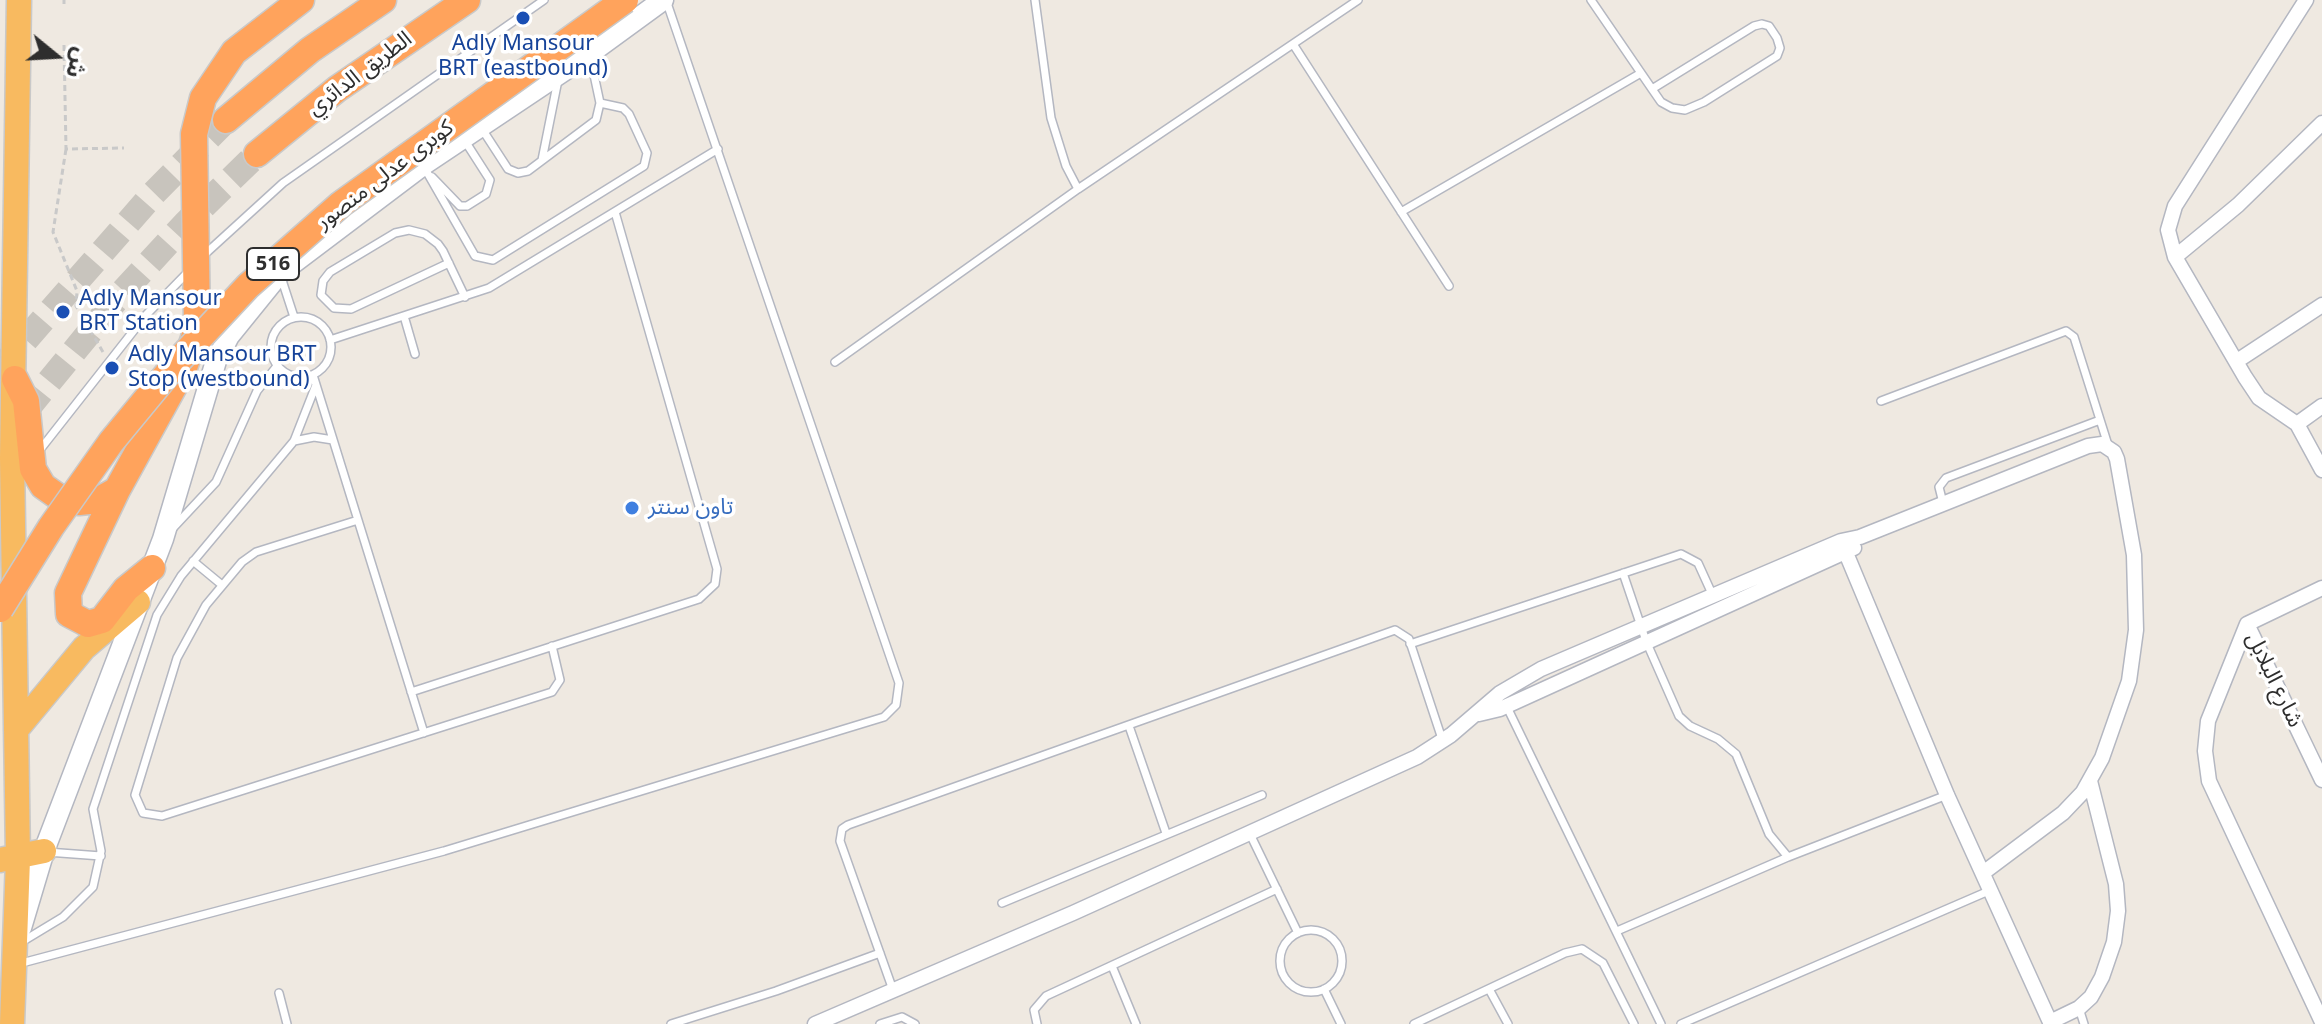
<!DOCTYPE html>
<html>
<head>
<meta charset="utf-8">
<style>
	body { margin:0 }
	#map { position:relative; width:2322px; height:1024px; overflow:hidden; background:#efe9e1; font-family:"Noto Sans","Noto Sans Arabic",sans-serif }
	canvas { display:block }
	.north { position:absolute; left:16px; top:16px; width:80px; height:80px; -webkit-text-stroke:6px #fff; paint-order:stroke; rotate:108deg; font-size:22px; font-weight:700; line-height:32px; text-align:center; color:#2e2e2e }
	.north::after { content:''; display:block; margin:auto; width:28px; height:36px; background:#2e2e2e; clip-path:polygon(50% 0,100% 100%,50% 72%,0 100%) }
</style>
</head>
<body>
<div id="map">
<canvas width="2322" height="1024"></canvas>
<div class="north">ش</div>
</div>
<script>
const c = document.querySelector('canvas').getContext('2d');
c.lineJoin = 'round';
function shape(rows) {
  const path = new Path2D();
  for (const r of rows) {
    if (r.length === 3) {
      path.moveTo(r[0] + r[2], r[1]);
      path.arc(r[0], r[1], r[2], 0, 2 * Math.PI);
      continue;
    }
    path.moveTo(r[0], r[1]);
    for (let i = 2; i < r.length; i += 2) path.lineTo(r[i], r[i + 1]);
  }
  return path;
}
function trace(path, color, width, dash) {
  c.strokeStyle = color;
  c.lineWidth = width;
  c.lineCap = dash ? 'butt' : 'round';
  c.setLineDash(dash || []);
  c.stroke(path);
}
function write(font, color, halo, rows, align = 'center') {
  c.font = font + ' "Noto Sans","Noto Sans Arabic",sans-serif';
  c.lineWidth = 7;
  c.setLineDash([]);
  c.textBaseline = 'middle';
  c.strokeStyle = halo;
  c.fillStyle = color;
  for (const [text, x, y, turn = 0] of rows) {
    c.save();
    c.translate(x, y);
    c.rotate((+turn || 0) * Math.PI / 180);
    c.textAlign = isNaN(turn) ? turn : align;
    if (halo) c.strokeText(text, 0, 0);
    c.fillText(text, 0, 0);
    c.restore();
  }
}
const motorwayTunnel = shape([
	[0,369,153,194,226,120],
	[0,442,120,295,186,223,257,154]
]);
const path = shape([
	[64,0,64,4],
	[64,45,66,149,124,148],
	[66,149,53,232,77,291,76,306,103,352]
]);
const service = shape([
	[1035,0,1051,118,1066,166,1078,189],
	[1591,0,1652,89,1661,102,1672,108,1685,110,1704,102,1777,56,1780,48,1777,38,1769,26,1762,24,1754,26,1652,89],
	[1293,44,1449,286],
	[482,129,508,169,518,173,528,171,596,120,600,103,590,56],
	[542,160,558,80],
	[424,167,475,256,493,260,644,166,647,153,629,114,623,108,600,103],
	[432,177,460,206,467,206,486,194,490,180,465,141],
	[1401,212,1641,73],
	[204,255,283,183,544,0],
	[449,263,351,309,334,308,321,295,323,281,330,272,395,233,409,230,425,234,438,244,443,251,465,297],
	[281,277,294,317],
	[404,316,415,354],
	[301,347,30],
	[330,340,489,288,718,149],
	[835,362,1078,189,1358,0],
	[313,375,424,733],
	[1881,401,2066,331,2074,337,2108,445],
	[294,441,314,437,333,440],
	[39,451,146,315,190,270],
	[1943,503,1939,487,1946,478,2100,420],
	[358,520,256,552,242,562,206,605,177,658,135,795,143,813,162,816,552,692,560,680,552,646],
	[172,529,216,482,257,391,277,366],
	[193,561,222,585],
	[1623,573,1646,641,1679,716,1690,726,1718,739,1736,754,1769,834,1788,857],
	[1410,644,1681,554,1698,563,1713,596],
	[411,692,699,599,715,584,717,569,615,212],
	[1506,705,1661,1024],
	[1129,726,1166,833],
	[1250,834,1298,933],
	[47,852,101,856],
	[1002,903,1262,795],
	[1311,961,31],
	[1617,931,1788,857,1947,795],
	[20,943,63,917,93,887,101,851,93,809,157,615,181,576,294,441,316,385],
	[18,964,444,851,884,717,896,705,899,683,666,0],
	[1112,966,1136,1024],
	[1324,989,1341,1024],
	[1489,989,1508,1024],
	[893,990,840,841,842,829,848,825,1395,630,1409,639,1442,739],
	[279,993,287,1024],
	[2079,1008,2084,1024],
	[671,1024,776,991,880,953],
	[880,1024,902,1017,915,1024],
	[1037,1024,1034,1010,1046,996,1277,889],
	[1414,1024,1565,953,1582,949,1603,963,1634,1024],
	[1681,1024,1991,890]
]);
const minor = shape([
	[2306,0,2175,206,2168,230,2175,257,2245,377,2259,398,2297,424,2322,470],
	[2175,257,2238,205,2322,123],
	[2237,361,2322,305],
	[2297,424,2322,406],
	[1841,541,1947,795,2050,1022,2079,1008,2091,997,2102,977,2114,942,2118,911,2116,884,2090,781],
	[2247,624,2208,721,2205,751,2209,781,2322,1022],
	[2247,624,2322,780],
	[2247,624,2322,588],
	[1479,714,1500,709,1854,548],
	[815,1024,1073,913,1417,757,1451,735,1500,693,1541,669,1841,541,1860,537,2088,446,2102,444,2114,452,2117,459,2134,555,2136,630,2129,681,2102,758,2083,792,2063,813,1983,873]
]);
const secondary = shape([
	[21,928,44,851,163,539,216,361,229,336,280,273,423,165,589,54,663,0]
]);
const trunk = shape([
	[16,730,84,648,138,602],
	[0,860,44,851],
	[12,1024,18,859,12,458,19,0]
]);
const motorway = shape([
	[226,120,310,50,383,0],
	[257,154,337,89,467,0],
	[15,379,26,401,33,469,43,486,60,498,79,502,99,500,117,490],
	[152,568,126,589,102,620,88,624,69,614,68,593,117,490,184,368,194,338,197,323,194,134,203,98,234,52,301,0]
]);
const motorwayBridge = shape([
	[0,609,51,527,111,442,177,362,248,286,341,204,625,0]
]);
const markers = [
	[523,18,8,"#1a4fb4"],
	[63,312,8,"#1a4fb4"],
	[112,368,8,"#1a4fb4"],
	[632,508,8,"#3f7fe0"]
];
const shields = [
	[273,264,52]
];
const shieldNames = [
	["516",273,264]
];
const transitNames = [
	["Adly Mansour",523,44,"center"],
	["BRT (eastbound)",523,69,"center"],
	["Adly Mansour",79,299],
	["BRT Station",79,324],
	["Adly Mansour BRT",128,355],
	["Stop (westbound)",128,380]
];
const streetNames = [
	["الطريق الدائري",360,74,-37],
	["كوبرى عدلى منصور",385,175,-37],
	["شارع البلابل",2274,680,64]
];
const shopNames = [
	["تاون سنتر",648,508]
];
trace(motorwayTunnel, '#c8c4bd', 26, [26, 13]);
trace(service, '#b4b7c1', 10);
trace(minor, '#b4b7c1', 17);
trace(secondary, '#b4b7c1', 23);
trace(trunk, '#c9c9c9', 27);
trace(motorway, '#c9c9c9', 29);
trace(path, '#c9c9c9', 3, [6, 4]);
trace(service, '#fff', 7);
trace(minor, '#fff', 14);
trace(secondary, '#fff', 20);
trace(trunk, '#f8ba60', 24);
trace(motorway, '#ffa35c', 26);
trace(motorwayBridge, '#c9c9c9', 29, []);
trace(motorwayBridge, '#ffa35c', 26);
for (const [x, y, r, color] of markers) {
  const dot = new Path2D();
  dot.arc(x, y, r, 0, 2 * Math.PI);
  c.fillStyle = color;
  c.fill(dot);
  trace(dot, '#fff', 3);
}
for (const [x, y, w] of shields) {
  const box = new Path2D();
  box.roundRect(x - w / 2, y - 16, w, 32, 6);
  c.fillStyle = '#fff';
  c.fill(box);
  trace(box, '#2e2e2e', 2);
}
write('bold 20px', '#2e2e2e', null, shieldNames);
write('22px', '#164399', '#fff', transitNames, 'left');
write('22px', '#2e2e2e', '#fff', streetNames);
write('22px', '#366cbe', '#fff', shopNames, 'left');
</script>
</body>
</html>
